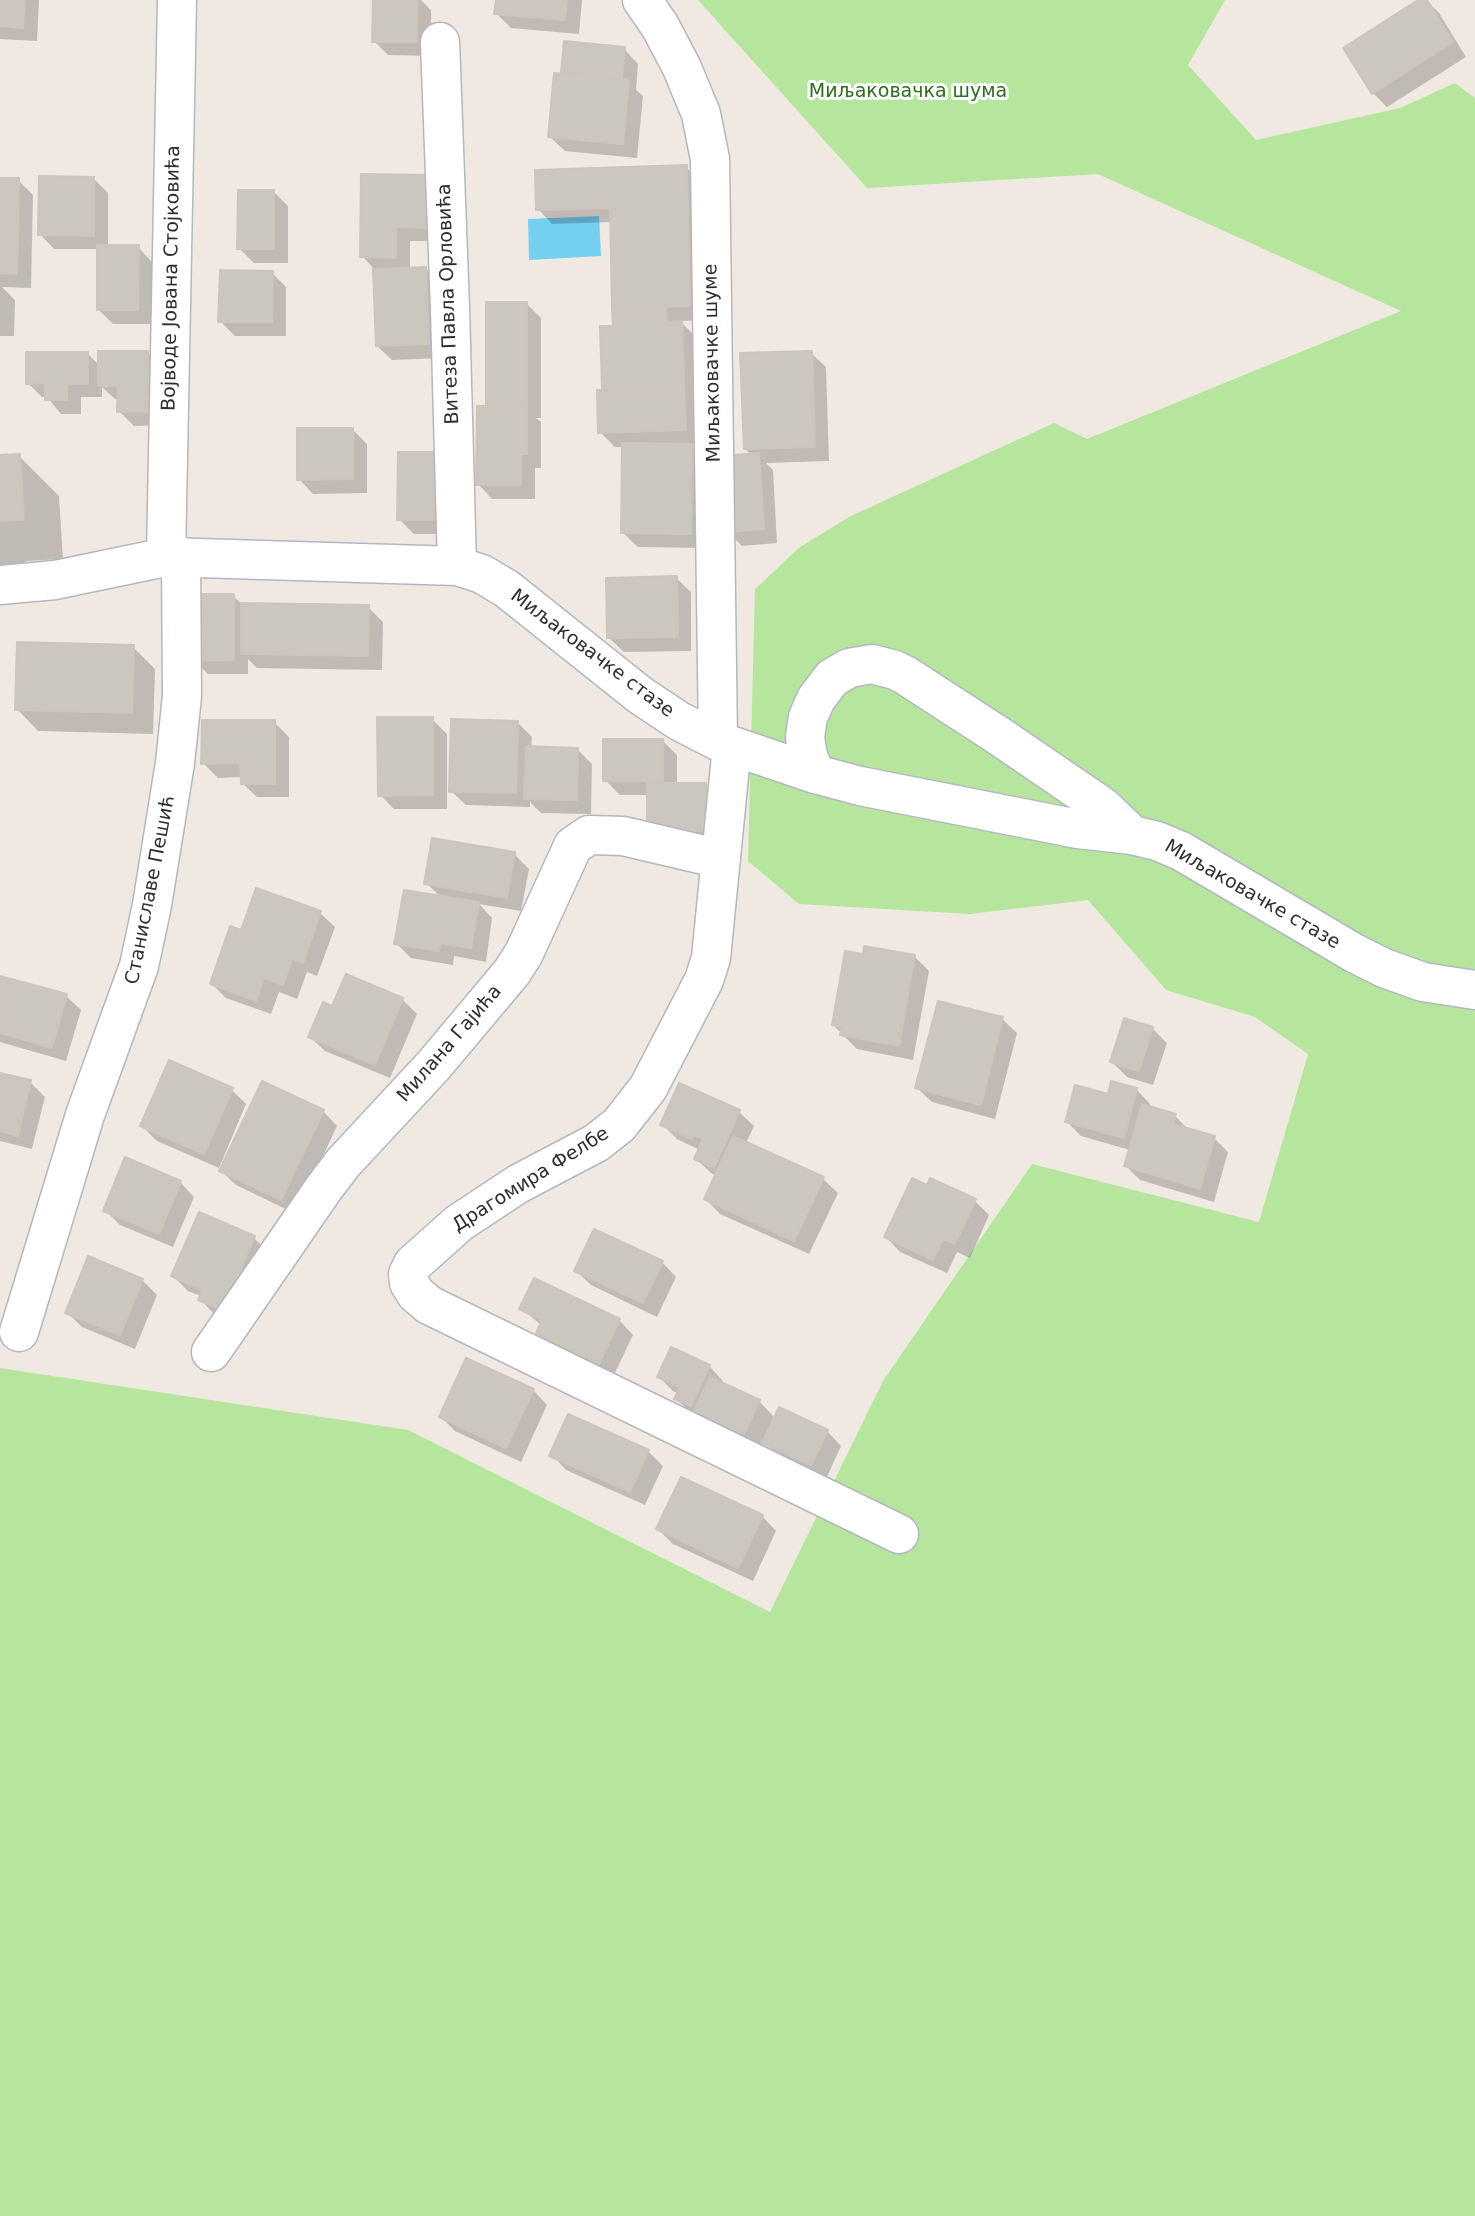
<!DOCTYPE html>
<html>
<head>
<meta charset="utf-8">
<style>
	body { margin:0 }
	canvas { display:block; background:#efe9e1 }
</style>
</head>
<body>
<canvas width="1475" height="2216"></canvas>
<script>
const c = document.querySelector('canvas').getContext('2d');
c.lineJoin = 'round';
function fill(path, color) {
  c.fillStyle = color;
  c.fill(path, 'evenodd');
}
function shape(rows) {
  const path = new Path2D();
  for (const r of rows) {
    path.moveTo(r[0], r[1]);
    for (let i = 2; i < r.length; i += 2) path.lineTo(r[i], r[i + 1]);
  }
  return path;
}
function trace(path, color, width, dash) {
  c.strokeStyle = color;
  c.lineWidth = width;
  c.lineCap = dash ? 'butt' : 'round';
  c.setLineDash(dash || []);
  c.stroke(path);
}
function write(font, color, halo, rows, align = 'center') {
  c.font = font + ' "DejaVu Sans",sans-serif';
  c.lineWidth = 6;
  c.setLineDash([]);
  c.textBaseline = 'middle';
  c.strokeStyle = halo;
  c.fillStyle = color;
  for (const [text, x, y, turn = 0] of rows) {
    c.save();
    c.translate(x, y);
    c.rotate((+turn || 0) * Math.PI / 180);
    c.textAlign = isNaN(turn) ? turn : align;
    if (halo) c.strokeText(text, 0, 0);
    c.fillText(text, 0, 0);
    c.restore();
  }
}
const green = shape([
	[698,0,1225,0,1188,65,1256,140,1400,108,1455,83,1475,98,1475,2216,0,2216,0,1368,408,1430,770,1612,883,1381,1032,1164,1259,1222,1308,1054,1255,1017,1166,990,1088,900,970,914,799,904,748,861,755,589,800,547,851,516,1054,423,1087,439,1401,311,1098,174,867,188]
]);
const water = shape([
	[599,216,601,256,529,260,528,219]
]);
const shadow = shape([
	[0,0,39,0,37,41,0,39],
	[374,0,421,0,431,10,431,56,388,55,374,41],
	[497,0,582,0,579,34,511,28,496,13],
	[1421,0,1426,0,1439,13,1466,57,1387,107,1373,93],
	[624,49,638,64,636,90,643,96,637,158,565,151,550,137,568,76,563,71],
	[686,167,700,182,704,320,680,321,696,337,700,444,690,444,706,460,705,548,638,547,623,533,623,447,615,447,600,432,604,391,602,328,615,327,612,222,552,224,538,209],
	[428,177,442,241,410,241,410,269,426,269,440,283,443,358,392,360,377,346,375,270,362,256],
	[93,178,108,193,108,247,138,247,152,262,152,324,113,324,99,310,99,249,54,249,40,234],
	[0,180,18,180,33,195,31,288,2,287,15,300,14,336,0,336],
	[273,191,288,206,288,263,254,263,239,248],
	[272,273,286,287,286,336,235,336,220,321],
	[527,304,541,318,541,418,536,418,541,422,541,468,535,468,535,499,492,499,478,484,492,408,488,403],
	[148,353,162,367,162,425,134,426,119,411,119,399,115,399,102,387,102,397,81,397,81,414,61,414,47,397,42,397,28,383,88,354,100,366],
	[811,353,826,367,829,461,766,463,773,470,777,543,742,546,727,531,752,455,745,449],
	[352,429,367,444,367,493,313,494,299,479],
	[434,454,449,534,414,534,399,519],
	[19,456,59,496,63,559,26,561,26,579,0,579,0,457],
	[676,578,691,592,691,651,624,652,609,638],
	[233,596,243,605,368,607,383,622,382,670,257,668,248,659,248,674,208,674,193,660],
	[133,647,155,669,153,734,38,731,17,709],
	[432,719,447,734,447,809,394,809,380,795],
	[274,722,289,737,289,797,257,797,242,783,242,777,218,778,203,763],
	[517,722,532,737,531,748,577,749,592,764,591,814,541,813,530,802,530,807,466,805,451,791],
	[662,740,677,755,677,785,705,785,719,799,719,845,663,846,649,795,620,795,605,780],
	[514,854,529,869,521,911,479,904,492,918,486,962,454,956,453,965,411,958,396,943,441,897,426,883],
	[320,913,335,927,317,976,307,972,297,999,279,992,271,1014,226,998,212,984,242,932],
	[865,956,914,956,929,971,913,1060,857,1049,833,1025],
	[0,977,66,996,81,1010,66,1061,0,1042],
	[402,999,417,1014,390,1078,325,1051,310,1037,333,1008],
	[1002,1019,1017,1033,995,1119,932,1102,917,1088],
	[1152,1028,1167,1043,1153,1085,1127,1077,1112,1062],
	[0,1075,30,1082,45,1097,32,1149,0,1141],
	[1136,1089,1150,1104,1149,1108,1175,1116,1190,1131,1214,1138,1228,1152,1214,1202,1140,1180,1126,1166,1130,1150,1081,1136,1067,1122,1110,1096],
	[232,1090,246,1104,219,1168,157,1141,142,1126],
	[323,1111,337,1126,296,1214,236,1185,221,1171],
	[739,1112,754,1126,746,1143,823,1179,838,1193,809,1254,720,1214,706,1199,717,1176,711,1173,696,1159,700,1150,677,1139,663,1125],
	[180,1182,194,1197,173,1247,120,1225,105,1210],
	[928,1187,975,1201,989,1215,970,1258,957,1252,947,1273,900,1252,886,1237],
	[254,1238,268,1252,214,1314,200,1299,201,1296,188,1291,173,1276],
	[662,1262,676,1277,657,1317,591,1285,576,1271],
	[142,1280,157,1295,135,1349,82,1327,67,1312],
	[521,1308,619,1320,633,1335,613,1377,552,1347,538,1333,541,1325],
	[709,1366,723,1381,722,1385,759,1401,775,1418,827,1431,841,1446,826,1479,779,1457,762,1440,759,1448,691,1413,676,1399,679,1394,673,1391,659,1377],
	[533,1390,547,1405,521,1462,455,1431,441,1417],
	[648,1451,663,1466,645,1505,566,1470,552,1455],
	[762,1516,776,1531,753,1581,673,1544,658,1529]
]);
const building = shape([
	[0,0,25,0,23,28,0,26,0,0],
	[373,0,417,0,417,42,372,42,373,0],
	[496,0,567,0,565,20,494,14,496,0],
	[1418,0,1427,0,1453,42,1372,94,1343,48,1418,0],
	[564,41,625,47,622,78,561,72,564,41],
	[554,73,629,80,623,144,548,137,554,73],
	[687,165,690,306,612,308,610,208,536,210,535,170,687,165],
	[361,174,429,175,428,228,396,227,396,258,360,257,361,174],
	[39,176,94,177,94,236,38,235,39,176],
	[0,178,19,178,17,274,0,273,0,178],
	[238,190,274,190,274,249,237,249,238,190],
	[97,245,139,245,138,310,97,310,97,245],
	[426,267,429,344,376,346,373,269,426,267],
	[220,270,273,271,272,322,218,322,220,270],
	[486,302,527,302,527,404,486,404,486,302],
	[666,307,667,322,682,321,684,386,602,389,600,326,613,326,612,308,666,307],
	[98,351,148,351,148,412,117,412,118,386,98,386,98,351],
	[812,351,815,447,744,449,740,353,812,351],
	[26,352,88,352,88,384,67,384,67,400,45,400,45,383,26,384,26,352],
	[684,387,686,430,598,433,597,390,684,387],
	[477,406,527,406,527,454,521,454,521,485,476,485,477,406],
	[297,428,353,428,353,479,297,480,297,428],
	[622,443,692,444,691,534,621,533,622,443],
	[398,452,435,452,435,520,397,520,398,452],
	[759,453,764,529,726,532,721,456,759,453],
	[20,454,24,520,0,521,0,455,20,454],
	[677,576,678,637,607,638,606,578,677,576],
	[192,594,234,594,234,660,192,661,192,594],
	[241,603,369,605,368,656,241,654,241,603],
	[17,642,134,645,132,713,15,710,17,642],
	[377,717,433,717,433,795,378,796,377,717],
	[451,719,518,721,516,793,449,792,451,719],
	[202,720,275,720,275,784,241,784,240,763,201,764,202,720],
	[603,739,663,739,663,781,603,781,603,739],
	[526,746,578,748,577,800,524,799,526,746],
	[647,783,706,783,706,831,647,832,647,783],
	[432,838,515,852,507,898,424,884,432,838],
	[256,888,321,911,303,963,292,959,283,985,264,978,256,1001,210,984,230,926,241,930,256,888],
	[404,890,479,902,471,948,440,943,439,951,394,944,404,890],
	[864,946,915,955,899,1046,840,1035,842,1027,832,1025,845,951,863,954,864,946],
	[346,974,403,998,375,1065,308,1037,323,1002,332,1006,346,974],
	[0,976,67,994,52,1048,0,1033,0,976],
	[938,1001,1003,1017,981,1105,915,1088,938,1001],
	[1124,1018,1153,1027,1139,1071,1110,1062,1124,1018],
	[169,1060,233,1088,204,1154,140,1126,169,1060],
	[0,1073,31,1080,18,1136,0,1131,0,1073],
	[262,1081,324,1110,281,1200,219,1171,262,1081],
	[1111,1081,1137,1088,1124,1138,1065,1122,1075,1085,1108,1094,1111,1081],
	[679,1083,740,1110,714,1168,694,1159,703,1139,694,1135,692,1139,660,1125,679,1083],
	[1142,1104,1176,1114,1173,1124,1215,1136,1200,1189,1124,1166,1142,1104],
	[733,1136,824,1177,794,1241,704,1199,733,1136],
	[125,1157,181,1181,159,1234,103,1211,125,1157],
	[912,1178,927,1185,930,1178,976,1199,955,1244,943,1239,933,1260,884,1237,912,1178],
	[199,1212,255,1236,240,1270,249,1274,232,1314,198,1300,202,1290,171,1276,199,1212],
	[594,1229,663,1261,643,1303,574,1271,594,1229],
	[88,1256,143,1279,120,1335,65,1313,88,1256],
	[534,1278,620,1319,599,1364,536,1333,542,1320,519,1309,534,1278],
	[671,1347,710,1365,691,1406,674,1399,680,1387,657,1377,671,1347],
	[466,1358,534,1389,506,1448,439,1417,466,1358],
	[710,1377,760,1400,744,1434,694,1411,710,1377],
	[779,1407,828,1430,811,1465,762,1443,779,1407],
	[568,1414,649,1450,630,1492,549,1456,568,1414],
	[681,1477,763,1515,738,1568,656,1529,681,1477]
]);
const minor = shape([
	[642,0,660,26,682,68,701,114,710,159,718,741],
	[440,42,450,308,457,566],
	[166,557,177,0],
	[0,585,55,580,166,557,457,566,482,574,507,589,640,695,679,721,718,741,815,774,860,786,1078,829,1132,835,1157,841,1181,851,1354,953,1384,968,1423,982,1475,990],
	[732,746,711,958,704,980,648,1088,619,1125,596,1143,518,1184,459,1223,413,1264,408,1274,409,1283,416,1294,429,1305,899,1534],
	[815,774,808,756,805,737,808,717,816,699,832,678,849,668,872,664,895,670,905,675,999,736,1103,807,1132,835],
	[19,1332,85,1115,139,966,152,905,175,763,182,696,181,556],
	[211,1352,324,1188,343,1163,434,1065,512,972,524,953,573,846,589,835,623,836,721,859]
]);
const parkNames = [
	["Миљаковачка шума",908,92]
];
const streetNames = [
	["Војводе Јована Стојковића",172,278,-89],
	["Витеза Павла Орловића",449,304,-92],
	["Миљаковачке шуме",713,363,-91],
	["Миљаковачке стазе",592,654,37],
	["Станиславе Пешић",151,890,-79],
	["Миљаковачке стазе",1252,895,30],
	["Милана Гајића",450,1044,-49],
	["Драгомира Фелбе",531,1180,-32]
];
fill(green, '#b6e59e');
fill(water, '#75cff0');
fill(shadow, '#0003');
fill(building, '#cbc7bf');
trace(building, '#cbc5ba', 2);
trace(minor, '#b4b7c1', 41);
trace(minor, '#fff', 38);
write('19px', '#2c6e1b', '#fff', parkNames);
write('19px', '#2e2e2e', '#fff', streetNames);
</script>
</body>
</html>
